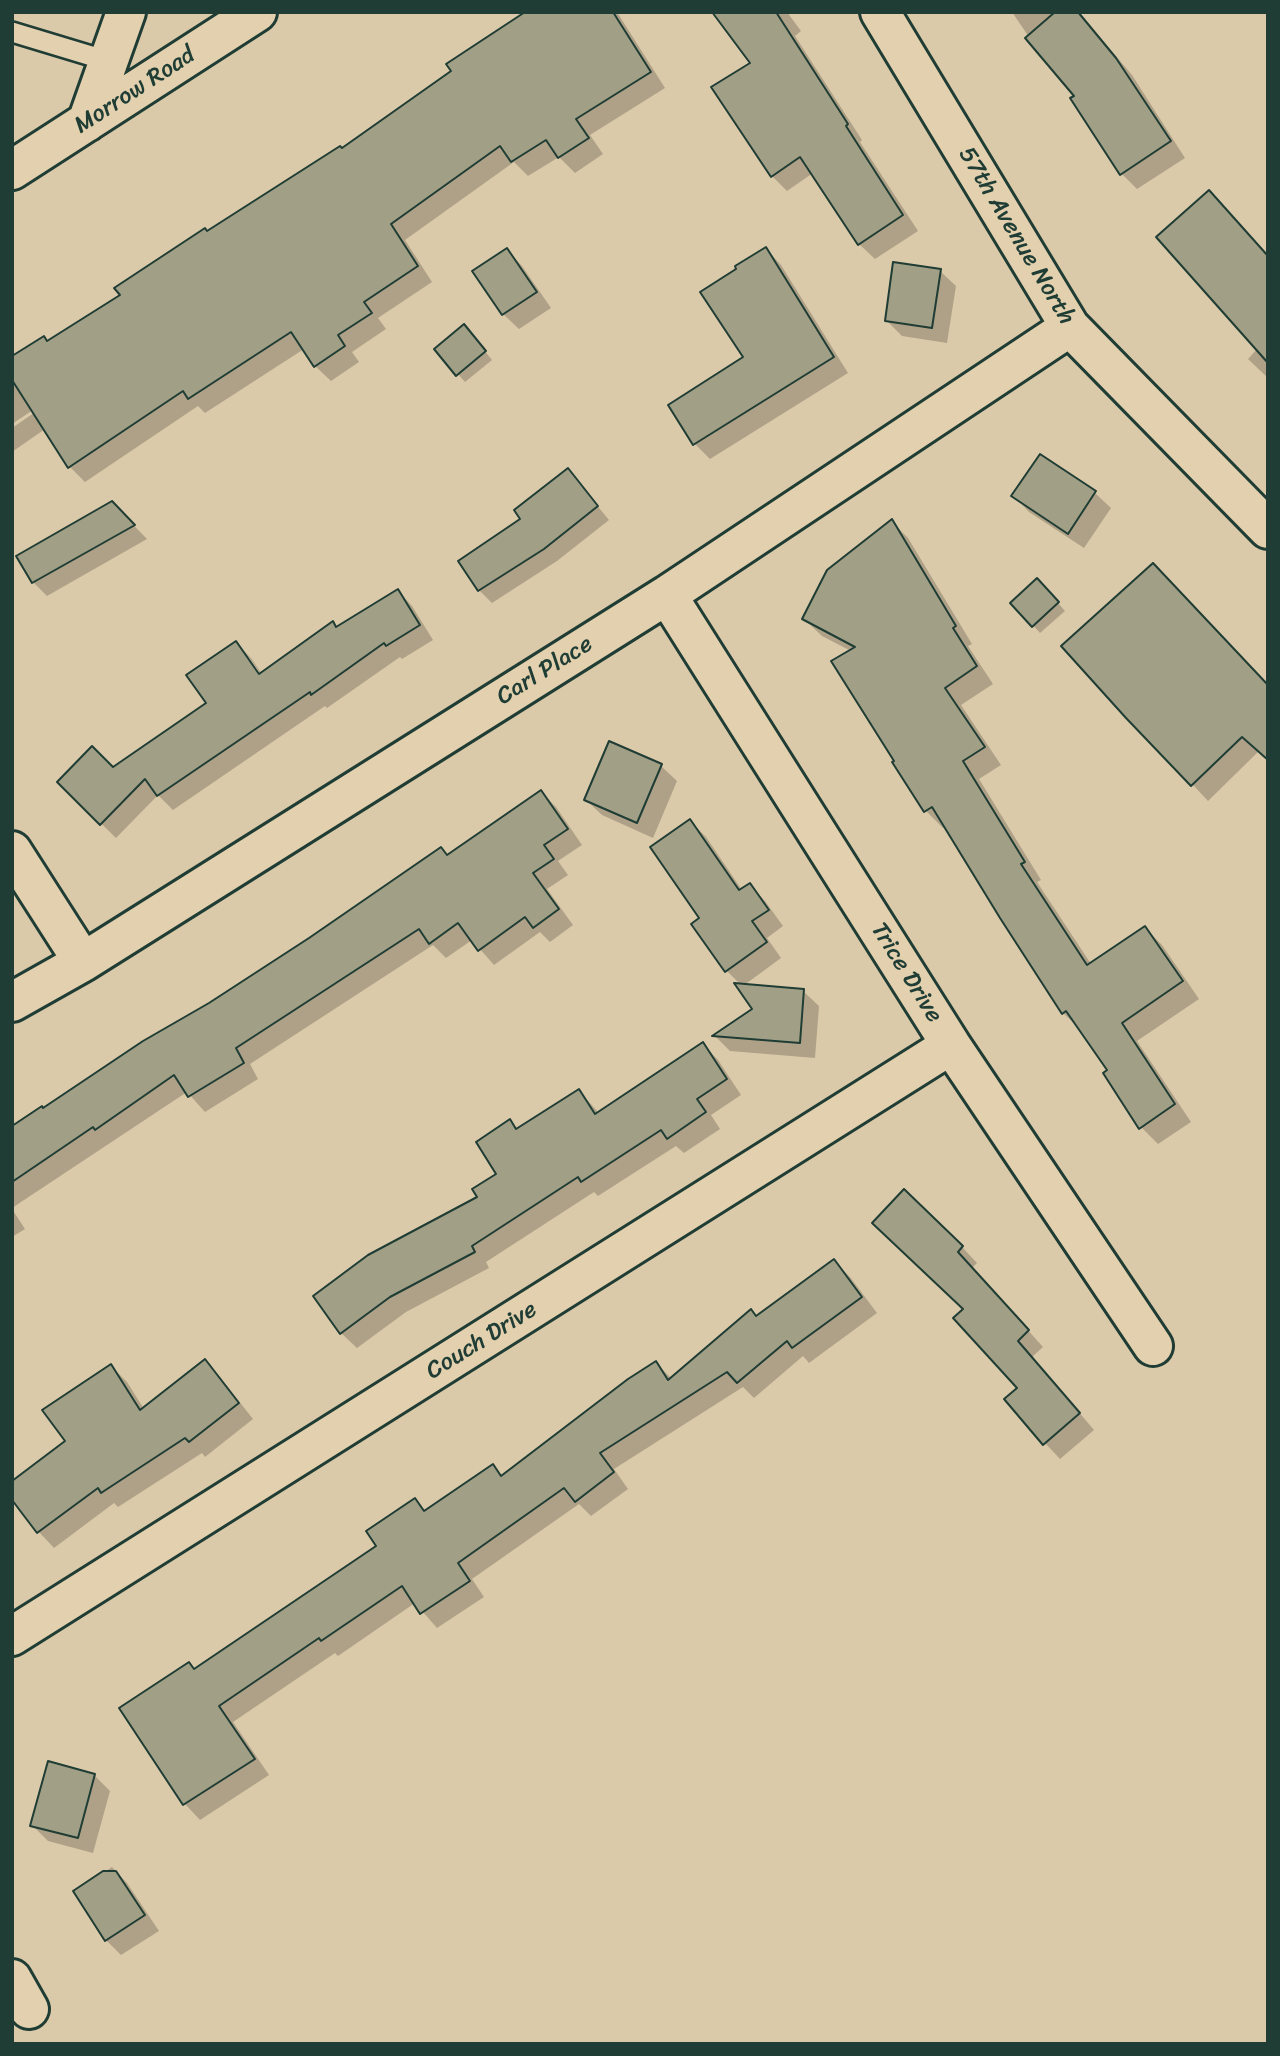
<!DOCTYPE html>
<html>
<head>
<meta charset="utf-8">
<style>
	body { margin:0 }
	#map { position:relative; width:1280px; height:2056px; overflow:hidden; background:#dbcaa9; font-family:Sriracha,sans-serif }
	canvas { display:block }
	.frame { position:absolute; inset:0; border:14px solid #1f3d34; pointer-events:none }
</style>
</head>
<body>
<div id="map">
<canvas width="1280" height="2056"></canvas>
<div class="frame"></div>
</div>
<script>
const c = document.querySelector('canvas').getContext('2d');
c.lineJoin = 'round';
function fill(path, color) {
  c.fillStyle = color;
  c.fill(path, 'evenodd');
}
function shape(rows) {
  const path = new Path2D();
  for (const r of rows) {
    path.moveTo(r[0], r[1]);
    for (let i = 2; i < r.length; i += 2) path.lineTo(r[i], r[i + 1]);
  }
  return path;
}
function trace(path, color, width, dash) {
  c.strokeStyle = color;
  c.lineWidth = width;
  c.lineCap = dash ? 'butt' : 'round';
  c.setLineDash(dash || []);
  c.stroke(path);
}
function write(font, color, halo, rows, align = 'center') {
  c.font = font + ' Sriracha,sans-serif';
  c.lineWidth = 5;
  c.setLineDash([]);
  c.textBaseline = 'middle';
  c.strokeStyle = halo;
  c.fillStyle = color;
  for (const [text, x, y, turn = 0] of rows) {
    c.save();
    c.translate(x, y);
    c.rotate((+turn || 0) * Math.PI / 180);
    c.textAlign = isNaN(turn) ? turn : align;
    if (halo) c.strokeText(text, 0, 0);
    c.fillText(text, 0, 0);
    c.restore();
  }
}
const shadow = shape([
	[525,12,617,12,665,88,590,135,603,154,575,173,559,157,528,176,514,162,405,240,432,282,378,318,386,329,352,352,359,362,331,381,315,366,304,349,205,413,198,406,85,482,70,467,45,429,12,452,12,428,41,408,39,406,12,424,12,359,48,342,122,296,207,232,342,150,453,71],
	[714,12,787,12,801,31,795,36,862,140,860,142,918,231,875,259,859,244,813,173,787,191,772,176,752,63],
	[1012,12,1079,12,1132,75,1185,158,1137,189,1122,174,1076,96,1035,46],
	[766,249,781,265,848,373,710,459,695,444,745,358],
	[507,250,522,266,551,308,519,329,503,314],
	[1268,257,1268,378,1248,359,1257,349],
	[940,271,956,286,947,343,902,336,886,320],
	[471,334,492,360,465,382,436,349],
	[1040,456,1095,493,1111,508,1084,548,1029,512,1014,496],
	[568,470,609,520,557,561,492,603,479,590,523,519],
	[112,503,147,539,47,596,33,582],
	[891,521,908,538,972,644,968,646,993,684,961,705,1001,765,979,779,1041,880,1037,882,1091,964,1145,928,1162,945,1199,999,1137,1041,1191,1122,1158,1144,1141,1127,1109,1071,1081,1030,1063,1013,945,826,943,828,926,811,851,651,822,636,804,619],
	[1045,588,1065,611,1040,633,1013,603],
	[398,591,412,606,433,640,402,659,400,657,327,708,325,706,173,810,158,795,116,838,59,782,113,769,208,704,236,643,251,658,262,674],
	[245,657,249,657,265,680,262,682],
	[1064,646,1268,686,1259,751,1208,801],
	[661,766,677,781,653,838,602,815,586,800],
	[541,792,556,807,582,845,558,861,568,875,547,889,573,925,550,942,540,932,494,965,472,940,446,958,433,945,250,1064,258,1079,205,1112,187,1092,12,1208,12,1129,448,856],
	[690,821,706,837,742,890,750,885,765,901,783,926,767,938,781,958,743,986,803,991,819,1006,815,1058,730,1051,715,1036,755,1010,742,986,727,971,702,919],
	[703,1044,718,1060,741,1095,711,1115,720,1129,684,1153,676,1146,598,1196,594,1192,486,1262,489,1268,406,1312,357,1348,341,1333,480,1197,498,1175,510,1122,518,1130,579,1091,599,1113],
	[12,1209,25,1229,12,1237],
	[874,1223,962,1247,977,1263,972,1268,1043,1347,1032,1357,1094,1430,1060,1459,1045,1443,1020,1388,965,1310],
	[834,1261,850,1277,877,1313,809,1363,803,1356,754,1398,743,1387,614,1469,628,1489,591,1516,579,1504,472,1579,484,1597,437,1628,415,1603,338,1656,335,1653,233,1722,269,1775,200,1820,185,1804,122,1709,195,1670,378,1547,415,1501,426,1511,492,1466,503,1477,656,1363,672,1379],
	[205,1361,220,1377,253,1419,205,1457,202,1453,118,1507,114,1503,54,1548,39,1532,12,1497,67,1442,111,1366,127,1382,144,1409],
	[94,1775,110,1791,93,1853,48,1841,32,1825],
	[112,1867,127,1883,159,1931,121,1955,106,1940,75,1892]
]);
const building = shape([
	[525,12,613,12,651,72,576,119,589,138,558,158,546,140,511,162,500,146,391,224,418,266,364,302,372,313,338,335,345,346,314,367,291,332,188,399,183,391,68,468,12,380,12,356,44,336,47,341,120,295,114,288,205,228,207,231,340,146,342,148,451,71,446,64,525,12],
	[712,12,776,12,848,124,846,126,903,215,858,245,800,157,771,177,711,87,750,63,712,12],
	[1055,12,1078,12,1116,58,1171,141,1120,175,1070,98,1074,96,1025,38,1055,12],
	[1209,190,1268,256,1268,363,1156,237,1209,190],
	[766,247,834,357,693,445,668,405,743,357,700,292,736,269,735,266,766,247],
	[507,248,537,292,502,315,472,271,507,248],
	[893,262,941,269,932,328,885,321,893,262],
	[464,324,486,351,456,376,434,349,464,324],
	[1040,454,1096,491,1068,534,1011,496,1040,454],
	[568,468,598,506,544,549,478,591,458,561,520,519,514,510,568,468],
	[112,501,135,525,32,583,16,556,112,501],
	[892,519,956,626,953,628,977,666,945,688,985,747,963,761,1025,862,1021,864,1087,965,1145,926,1183,981,1122,1023,1175,1104,1139,1129,1103,1073,1107,1070,1066,1011,1062,1014,1000,918,932,807,924,812,892,762,894,761,831,661,855,647,802,619,827,570,892,519],
	[1153,563,1268,685,1268,760,1242,737,1191,786,1126,718,1061,646,1153,563],
	[1037,578,1059,602,1032,627,1010,603,1037,578],
	[398,589,420,625,386,646,384,643,311,695,310,692,157,796,145,779,100,825,57,782,92,746,113,767,206,703,186,675,236,641,259,674,333,621,336,627,398,589],
	[609,741,662,764,637,823,584,800,609,741],
	[541,790,568,829,544,845,554,859,533,873,559,909,533,928,525,917,478,951,458,923,429,944,419,929,236,1048,244,1063,188,1097,174,1075,95,1130,93,1127,12,1182,12,1126,42,1106,43,1108,143,1041,209,1003,309,938,441,847,447,855,541,790],
	[690,819,739,890,750,883,769,910,752,921,767,942,725,972,691,924,699,918,650,847,690,819],
	[734,983,804,989,800,1043,712,1036,752,1009,734,983],
	[703,1042,727,1079,697,1099,706,1112,667,1139,661,1130,581,1182,578,1177,472,1246,475,1252,390,1297,340,1334,313,1296,368,1255,477,1197,472,1189,496,1174,476,1142,510,1119,516,1129,579,1089,595,1114,703,1042],
	[904,1189,963,1246,958,1252,1029,1330,1018,1341,1080,1413,1043,1445,1004,1399,1017,1388,953,1318,963,1309,872,1223,904,1189],
	[834,1259,862,1297,792,1348,787,1341,737,1383,727,1372,600,1453,614,1472,575,1502,564,1488,458,1563,470,1581,420,1614,402,1586,321,1641,319,1638,219,1706,255,1759,183,1805,119,1708,189,1662,194,1669,376,1546,366,1531,415,1498,424,1511,493,1464,501,1476,628,1379,656,1361,668,1380,751,1309,756,1316,834,1259],
	[205,1359,239,1403,189,1442,185,1438,101,1493,98,1488,37,1533,12,1500,12,1481,65,1441,42,1410,111,1364,140,1410,205,1359],
	[48,1761,95,1774,78,1838,30,1826,48,1761],
	[103,1871,116,1871,145,1915,105,1941,73,1891,103,1871]
]);
const service = shape([
	[12,32,108,61]
]);
const minor = shape([
	[880,12,1070,327,1268,529],
	[667,595,951,1045,1153,1346],
	[12,851,83,962],
	[12,1002,83,962,667,595,1070,327],
	[12,1636,951,1045],
	[12,1979,29,2009]
]);
const tertiary = shape([
	[87,122,126,12],
	[12,170,257,12]
]);
const streetNames = [
	["Morrow Road",135,91,-33],
	["57th Avenue North",1016,236,59],
	["Carl Place",545,671,-32],
	["Trice Drive",906,973,58],
	["Couch Drive",482,1341,-32]
];
fill(shadow, '#0003');
fill(building, '#a19f85');
trace(building, '#1f3d34', 2);
trace(service, '#1f3d34', 24);
trace(minor, '#1f3d34', 44);
trace(tertiary, '#1f3d34', 44);
trace(service, '#e3d0ae', 19);
trace(minor, '#e3d0ae', 38);
trace(tertiary, '#e3d0ae', 38);
write('24px', '#1f3d34', '#e3d0ae', streetNames);
</script>
</body>
</html>
